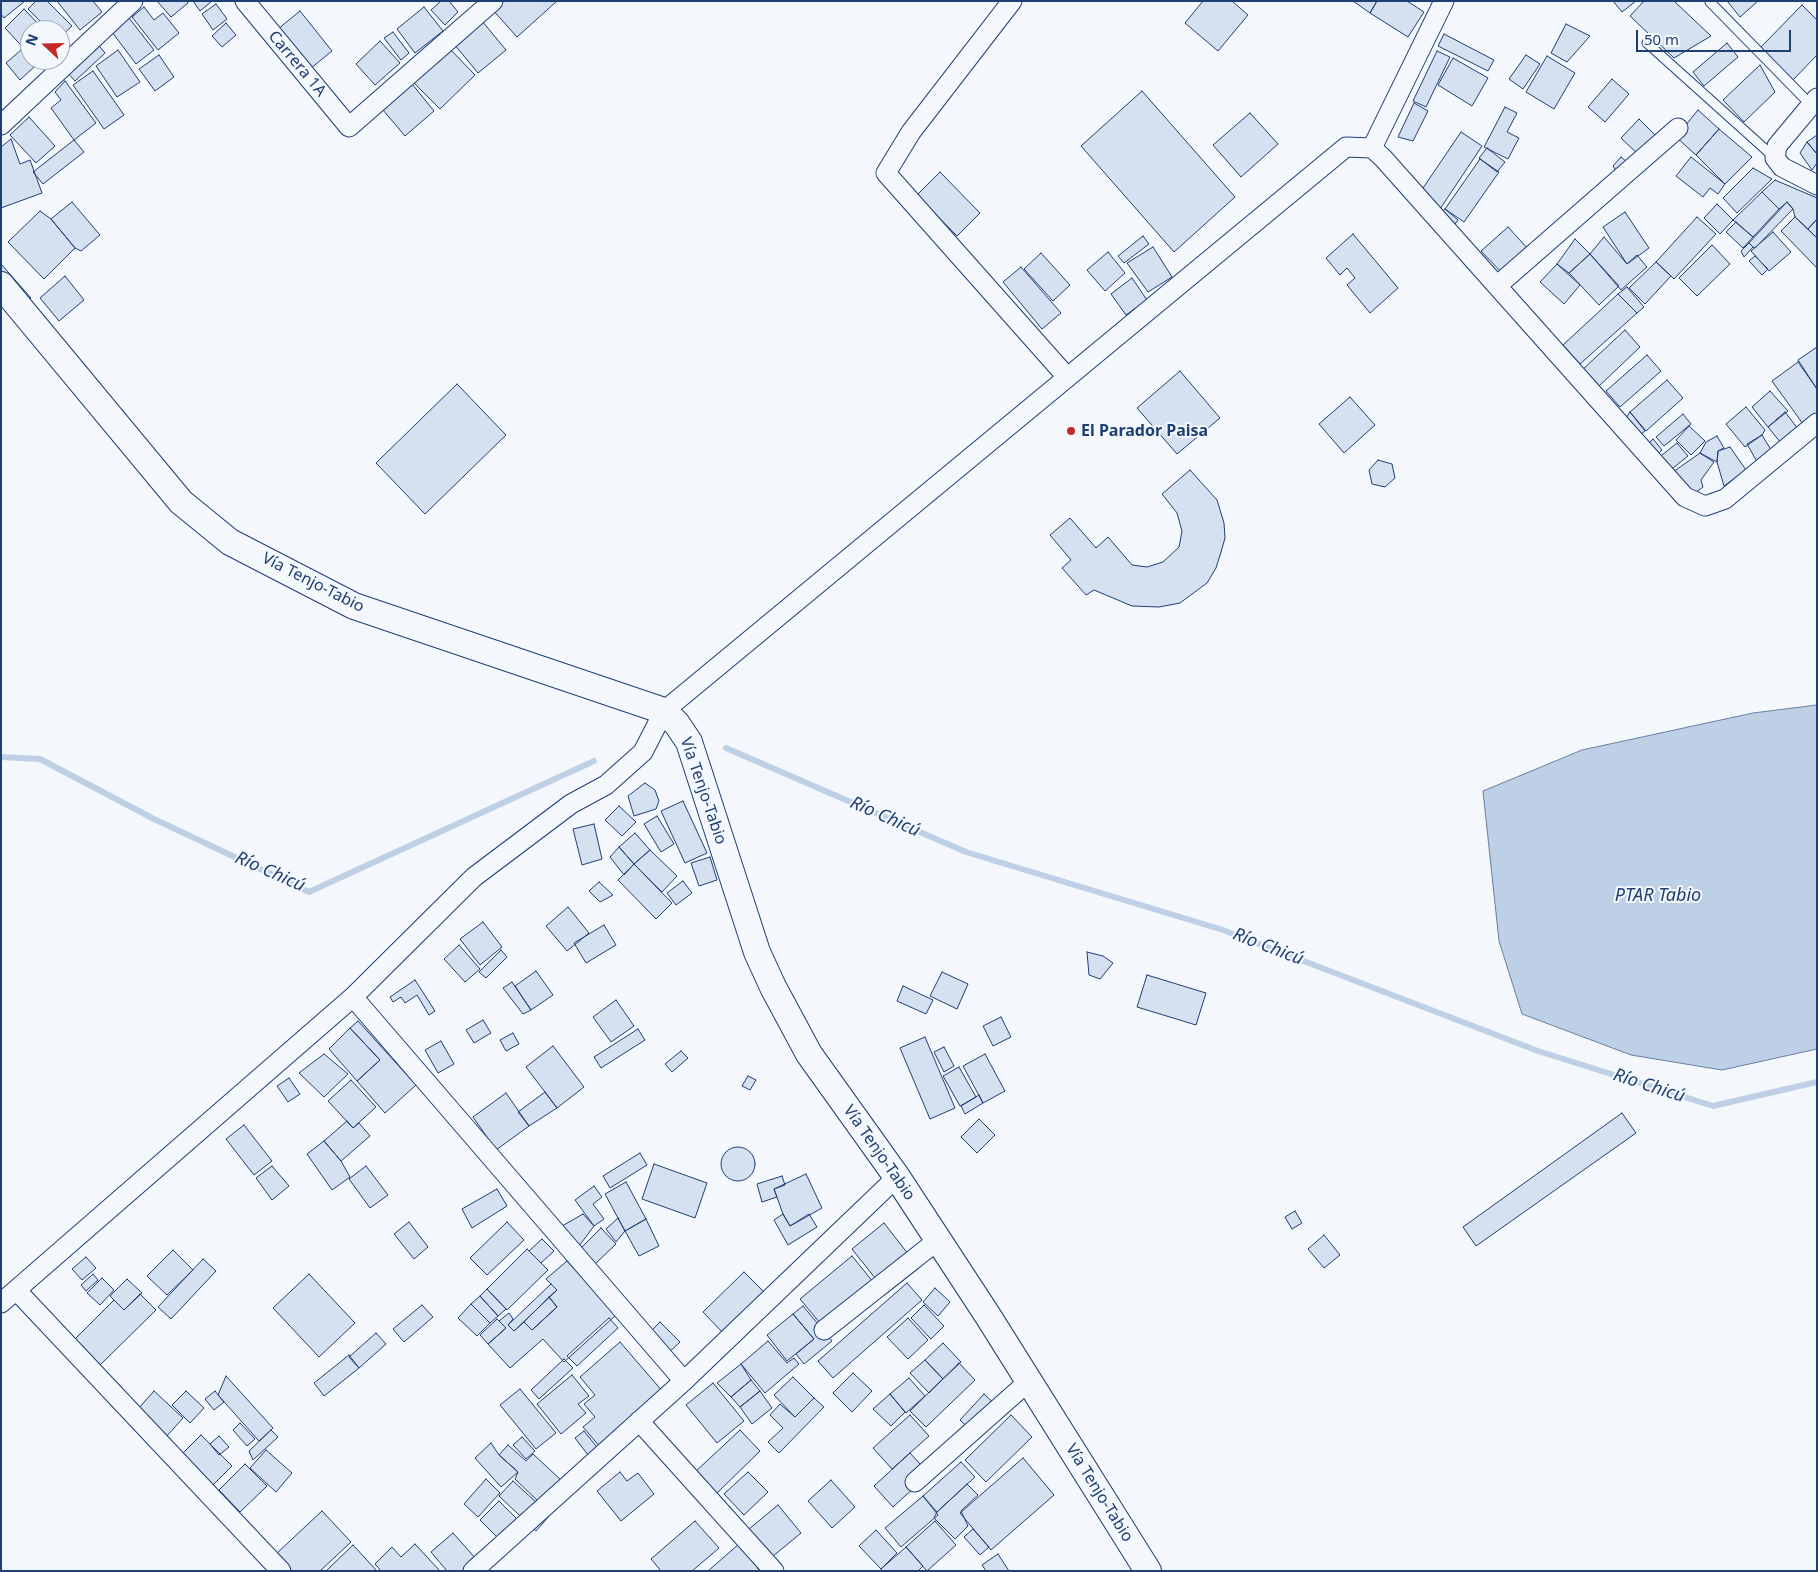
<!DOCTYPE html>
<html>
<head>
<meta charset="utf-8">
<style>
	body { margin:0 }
	#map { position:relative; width:1818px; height:1572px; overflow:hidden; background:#f4f7fb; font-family:"Noto Sans",sans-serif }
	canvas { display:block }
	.frame { position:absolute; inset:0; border:2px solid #1d3f73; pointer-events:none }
	.north { position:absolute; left:20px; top:20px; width:50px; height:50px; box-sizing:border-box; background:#f4f7fb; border:1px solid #9eadc5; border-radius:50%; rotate:291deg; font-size:14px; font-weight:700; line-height:20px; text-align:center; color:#1d3f73 }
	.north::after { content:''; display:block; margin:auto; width:18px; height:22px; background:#c62828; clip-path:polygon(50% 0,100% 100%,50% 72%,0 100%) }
	.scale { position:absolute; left:1636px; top:30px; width:155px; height:22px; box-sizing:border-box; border:2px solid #1d3f73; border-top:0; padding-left:6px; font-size:15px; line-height:18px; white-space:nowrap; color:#1d3f73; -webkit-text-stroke:4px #f4f7fb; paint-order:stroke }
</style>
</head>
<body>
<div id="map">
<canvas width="1818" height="1572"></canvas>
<div class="frame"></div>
<div class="north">N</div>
<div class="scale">50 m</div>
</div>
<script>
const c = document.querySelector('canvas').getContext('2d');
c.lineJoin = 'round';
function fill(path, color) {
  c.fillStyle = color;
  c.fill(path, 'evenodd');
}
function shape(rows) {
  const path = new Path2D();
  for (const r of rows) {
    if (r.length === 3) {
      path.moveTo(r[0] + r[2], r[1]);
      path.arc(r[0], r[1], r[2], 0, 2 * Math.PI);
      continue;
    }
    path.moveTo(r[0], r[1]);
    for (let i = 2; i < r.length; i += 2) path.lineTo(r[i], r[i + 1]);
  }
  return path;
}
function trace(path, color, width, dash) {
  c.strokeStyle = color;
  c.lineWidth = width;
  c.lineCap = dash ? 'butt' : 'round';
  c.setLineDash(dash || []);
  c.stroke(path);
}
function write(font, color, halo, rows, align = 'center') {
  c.font = font + ' "Noto Sans",sans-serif';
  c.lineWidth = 4;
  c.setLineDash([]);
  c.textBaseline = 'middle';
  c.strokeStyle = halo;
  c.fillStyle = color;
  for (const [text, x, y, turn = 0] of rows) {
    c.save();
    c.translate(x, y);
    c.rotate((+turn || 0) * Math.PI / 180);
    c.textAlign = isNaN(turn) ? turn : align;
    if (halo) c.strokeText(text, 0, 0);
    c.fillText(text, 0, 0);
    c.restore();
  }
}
const water = shape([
	[1817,705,1817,1049,1722,1070,1631,1055,1522,1014,1499,941,1483,791,1582,750,1753,713,1817,705]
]);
const stream = shape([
	[726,748,966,852,1223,930,1538,1051,1713,1106,1817,1082],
	[1,757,40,759,154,819,309,892,594,761]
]);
const building = shape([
	[1,1,25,1,4,18,1,14,1,1],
	[36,1,47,1,72,26,60,37,60,30,49,30,28,9,36,1],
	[57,1,93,1,102,12,80,30,57,1],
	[157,1,187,1,188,3,171,17,157,1],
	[193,1,212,1,200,11,193,1],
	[441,1,449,1,458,12,445,25,431,10,441,1],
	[501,1,557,1,517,37,492,9,501,1],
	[1203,1,1232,1,1248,15,1218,51,1185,23,1203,1],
	[1353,1,1377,1,1370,13,1353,1],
	[1377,1,1407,1,1424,12,1408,37,1370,13,1377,1],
	[1613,1,1636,1,1622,12,1613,1],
	[1644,1,1674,1,1711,36,1674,58,1630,16,1644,1],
	[1727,1,1758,1,1740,17,1727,1],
	[216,4,227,19,213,30,202,14,216,4],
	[1802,5,1817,20,1817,55,1792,81,1760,48,1802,5],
	[144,7,154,20,163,13,179,33,158,50,132,17,144,7],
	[424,7,443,31,415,53,397,29,424,7],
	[24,9,44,30,30,30,30,55,5,28,24,9],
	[300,11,332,51,305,73,273,33,300,11],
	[129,18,154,50,136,64,112,32,129,18],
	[482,21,506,50,478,73,454,44,482,21],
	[226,23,236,35,222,47,212,36,226,23],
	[1566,24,1590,36,1567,62,1551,53,1566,24],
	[393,32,409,53,401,60,384,38,393,32],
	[1444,34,1494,60,1488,71,1438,46,1444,34],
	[380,41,400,63,375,85,356,64,380,41],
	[96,42,105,53,75,81,65,70,96,42],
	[1727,43,1738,57,1704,86,1693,72,1727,43],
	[449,48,475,75,440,109,414,83,449,48],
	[21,50,35,66,20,80,6,63,21,50],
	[118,50,140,82,117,97,96,66,118,50],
	[1437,51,1450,57,1426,107,1413,101,1437,51],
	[159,55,174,77,155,91,139,69,159,55],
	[1526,55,1540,64,1523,89,1509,79,1526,55],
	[1547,56,1575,73,1554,109,1526,92,1547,56],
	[1453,58,1488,78,1472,106,1438,85,1453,58],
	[1760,65,1775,92,1744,122,1723,100,1760,65],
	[93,71,124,115,104,129,73,85,93,71],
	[1612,79,1629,94,1605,122,1588,107,1612,79],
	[65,81,96,123,74,140,51,108,61,100,55,92,65,81],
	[412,84,434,111,405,136,383,110,412,84],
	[1142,91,1235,197,1174,252,1081,146,1142,91],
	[1414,103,1428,111,1413,141,1398,137,1414,103],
	[1505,107,1517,113,1507,132,1519,138,1508,159,1484,147,1505,107],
	[1698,110,1719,129,1696,155,1676,137,1698,110],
	[1250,113,1278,144,1241,177,1213,145,1250,113],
	[29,117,55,146,36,163,10,135,29,117],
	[1639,119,1659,139,1642,158,1621,138,1639,119],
	[1719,129,1752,157,1725,184,1696,155,1719,129],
	[1461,132,1482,146,1440,209,1423,188,1461,132],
	[1817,135,1817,154,1807,142,1817,135],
	[11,139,20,164,30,160,42,193,1,208,1,147,11,139],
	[74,140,84,152,43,184,33,172,74,140],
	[1807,142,1817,154,1817,163,1812,170,1800,153,1807,142],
	[1487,148,1505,162,1497,172,1479,158,1487,148],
	[1621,157,1637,170,1622,180,1613,166,1621,157],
	[1691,157,1725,184,1718,194,1710,188,1703,197,1676,176,1691,157],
	[1480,159,1499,172,1464,222,1445,209,1480,159],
	[1753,168,1772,179,1737,213,1723,198,1753,168],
	[940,172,980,213,957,236,917,195,940,172],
	[1775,180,1817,198,1817,219,1808,229,1795,217,1793,209,1787,202,1779,209,1762,192,1775,180],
	[1762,192,1779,209,1753,237,1733,220,1762,192],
	[72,202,100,235,81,251,75,248,51,219,72,202],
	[1787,202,1793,209,1755,248,1753,247,1749,243,1787,202],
	[1717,204,1733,220,1720,234,1704,218,1717,204],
	[1445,209,1458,220,1453,227,1439,215,1445,209],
	[40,211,51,219,75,248,44,279,8,242,40,211],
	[1625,212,1649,248,1627,264,1603,227,1625,212],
	[1697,217,1716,234,1674,279,1656,262,1697,217],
	[1795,217,1817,238,1817,268,1781,231,1795,217],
	[1817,219,1817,238,1808,229,1817,219],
	[1736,222,1753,237,1743,248,1726,232,1736,222],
	[1508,227,1529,250,1503,274,1481,251,1508,227],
	[1773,232,1791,252,1769,271,1751,251,1773,232],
	[1353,234,1398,288,1370,313,1347,285,1355,278,1347,268,1340,275,1326,258,1353,234],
	[1143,236,1149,244,1124,263,1118,256,1143,236],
	[1604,237,1627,264,1637,255,1647,267,1621,290,1590,254,1604,237],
	[1575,239,1590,254,1569,273,1557,264,1575,239],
	[1749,243,1753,247,1744,257,1741,251,1749,243],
	[1712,245,1730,264,1697,296,1679,278,1712,245],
	[1153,247,1172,277,1148,292,1127,263,1153,247],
	[1108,252,1125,273,1105,291,1087,270,1108,252],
	[1041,253,1070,285,1053,301,1024,269,1041,253],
	[1590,254,1619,286,1599,305,1569,273,1590,254],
	[1755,256,1768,269,1762,275,1749,261,1755,256],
	[1656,262,1671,276,1645,304,1629,288,1656,262],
	[1,264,31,298,23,305,1,281,1,264],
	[1557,264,1580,285,1564,304,1540,282,1557,264],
	[1021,267,1061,313,1042,329,1003,282,1021,267],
	[65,276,84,300,59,321,40,298,65,276],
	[1132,278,1147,300,1126,315,1111,294,1132,278],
	[1627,287,1644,307,1637,313,1618,294,1627,287],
	[1618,294,1637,313,1580,364,1563,345,1618,294],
	[1625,330,1640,347,1597,388,1581,371,1625,330],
	[1817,347,1817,389,1798,360,1817,347],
	[1647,355,1661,371,1620,407,1606,391,1647,355],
	[1798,362,1817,389,1817,413,1803,424,1772,381,1798,362],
	[1180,371,1220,418,1177,454,1137,408,1180,371],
	[1667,380,1683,398,1646,431,1630,412,1667,380],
	[457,384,506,435,425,514,376,463,457,384],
	[1770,391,1788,411,1768,427,1752,407,1770,391],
	[1350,397,1375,425,1344,453,1319,424,1350,397],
	[1746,407,1765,430,1762,435,1745,447,1726,424,1746,407],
	[1630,412,1645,431,1640,435,1626,418,1630,412],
	[1785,412,1798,429,1781,443,1768,427,1785,412],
	[1683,414,1691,424,1664,446,1656,437,1683,414],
	[1689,426,1705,441,1691,455,1676,440,1689,426],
	[1762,435,1773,453,1760,467,1747,444,1762,435],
	[1717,436,1724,448,1718,451,1717,462,1700,453,1706,442,1717,436],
	[1653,439,1662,450,1653,458,1644,448,1653,439],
	[1677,443,1688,456,1668,472,1657,459,1677,443],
	[1730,447,1746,470,1724,486,1717,462,1718,451,1730,447],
	[1700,453,1714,462,1701,480,1703,487,1690,497,1673,472,1700,453],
	[1378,460,1392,464,1395,478,1385,487,1372,484,1369,470,1378,460],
	[1190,470,1217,500,1224,523,1225,538,1221,552,1216,568,1207,583,1180,603,1159,607,1132,606,1094,590,1086,595,1062,568,1071,560,1050,535,1070,518,1096,548,1108,537,1132,565,1147,567,1163,562,1179,547,1182,531,1177,513,1162,494,1190,470],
	[645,783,655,790,659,801,656,809,634,816,628,796,645,783],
	[683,801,707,853,685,863,661,811,683,801],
	[619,806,636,822,622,836,605,820,619,806],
	[657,816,674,844,661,852,644,824,657,816],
	[594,824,602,859,582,865,573,829,594,824],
	[635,833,650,850,634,864,619,847,635,833],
	[619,847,634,864,624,875,610,857,619,847],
	[650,850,677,876,662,892,634,864,650,850],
	[710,857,717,880,699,886,691,863,710,857],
	[634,864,672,903,656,919,618,880,634,864],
	[683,881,692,893,676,905,667,893,683,881],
	[599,882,613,895,600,902,589,891,599,882],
	[568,907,589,933,567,951,546,926,568,907],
	[483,922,502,947,480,965,460,939,483,922],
	[604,925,616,945,586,963,574,943,604,925],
	[459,945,480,969,465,982,444,959,459,945],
	[501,950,507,957,486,978,479,972,501,950],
	[1087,952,1103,956,1113,963,1100,979,1089,975,1087,952],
	[536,971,553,995,531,1010,515,986,536,971],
	[942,972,968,984,957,1009,930,996,942,972],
	[1147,975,1206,993,1196,1025,1137,1007,1147,975],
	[415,980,435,1011,429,1015,417,995,405,1003,401,997,393,1002,390,997,415,980],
	[512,982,531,1010,523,1014,503,988,512,982],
	[903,986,933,1000,926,1014,897,1001,903,986],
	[616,1000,634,1026,611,1042,593,1017,616,1000],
	[1001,1017,1011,1037,993,1046,983,1026,1001,1017],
	[483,1020,491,1033,474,1043,466,1030,483,1020],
	[358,1021,416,1085,385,1113,357,1081,380,1060,350,1028,358,1021],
	[350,1028,380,1060,357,1081,329,1049,350,1028],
	[638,1029,645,1040,601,1068,594,1057,638,1029],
	[513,1033,519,1044,506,1051,500,1040,513,1033],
	[925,1037,955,1108,930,1119,900,1048,925,1037],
	[441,1041,454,1064,438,1073,425,1050,441,1041],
	[553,1046,584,1087,557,1108,526,1067,553,1046],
	[944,1047,954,1066,944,1072,934,1052,944,1047],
	[681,1051,688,1058,672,1072,665,1064,681,1051],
	[324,1054,348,1074,324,1097,299,1073,324,1054],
	[985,1054,1005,1091,983,1103,963,1066,985,1054],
	[959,1067,976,1097,960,1106,943,1076,959,1067],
	[748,1076,756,1080,750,1090,742,1086,748,1076],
	[289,1078,300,1094,288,1102,277,1086,289,1078],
	[351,1080,376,1107,353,1128,328,1101,351,1080],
	[545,1092,557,1108,529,1126,518,1112,545,1092],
	[506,1093,529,1126,496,1150,473,1117,506,1093],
	[979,1095,983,1103,965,1114,961,1106,979,1095],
	[1622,1113,1636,1133,1476,1246,1463,1227,1622,1113],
	[979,1119,995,1135,977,1153,961,1137,979,1119],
	[347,1121,353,1128,359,1123,370,1136,341,1161,324,1141,347,1121],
	[244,1125,272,1161,254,1175,226,1139,244,1125],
	[324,1141,341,1161,350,1177,332,1190,307,1154,324,1141],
	[738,1164,17],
	[640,1153,647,1165,610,1188,603,1176,640,1153],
	[654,1164,707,1183,695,1218,642,1199,654,1164],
	[272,1166,289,1186,272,1200,256,1178,272,1166],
	[366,1166,388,1195,370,1208,349,1179,366,1166],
	[806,1174,822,1208,790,1226,783,1214,774,1189,806,1174],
	[782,1176,785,1185,774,1189,777,1197,762,1202,757,1184,782,1176],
	[626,1182,646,1219,625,1231,605,1194,626,1182],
	[594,1186,602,1197,593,1204,604,1219,594,1226,575,1200,594,1186],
	[497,1189,507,1206,472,1228,462,1209,497,1189],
	[1295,1211,1302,1223,1292,1229,1285,1217,1295,1211],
	[583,1214,594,1226,576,1250,562,1226,583,1214],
	[783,1214,790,1226,809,1214,817,1227,788,1245,774,1220,783,1214],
	[618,1218,625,1231,616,1242,606,1229,618,1218],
	[646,1219,659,1246,639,1256,625,1231,646,1219],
	[409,1222,428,1247,414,1259,394,1234,409,1222],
	[507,1222,524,1240,487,1275,470,1258,507,1222],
	[884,1223,919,1268,887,1293,852,1249,884,1223],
	[601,1228,616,1244,593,1266,578,1251,601,1228],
	[1324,1235,1340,1255,1324,1268,1308,1249,1324,1235],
	[542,1239,554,1251,541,1263,529,1251,542,1239],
	[527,1249,548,1270,507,1310,487,1289,527,1249],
	[173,1250,193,1270,167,1295,147,1276,173,1250],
	[852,1256,882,1293,830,1335,800,1299,852,1256],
	[86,1257,96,1268,82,1280,72,1269,86,1257],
	[203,1259,216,1271,171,1319,158,1307,203,1259],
	[567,1261,616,1315,564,1362,543,1339,510,1368,488,1344,506,1328,499,1321,509,1313,513,1319,508,1325,514,1331,524,1322,532,1330,557,1307,549,1297,557,1290,546,1279,567,1261],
	[744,1272,766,1294,724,1334,703,1312,744,1272],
	[93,1274,98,1280,86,1291,81,1285,93,1274],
	[309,1274,355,1323,319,1357,273,1308,309,1274],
	[102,1278,114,1290,100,1305,87,1293,102,1278],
	[127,1279,142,1293,124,1310,110,1296,127,1279],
	[907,1283,922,1300,833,1378,818,1361,907,1283],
	[551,1284,557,1290,514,1331,508,1325,551,1284],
	[935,1288,950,1302,938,1316,923,1302,935,1288],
	[487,1289,506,1309,498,1316,480,1296,487,1289],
	[140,1294,156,1310,97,1368,72,1342,114,1300,124,1310,140,1294],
	[480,1296,498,1316,490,1323,471,1304,480,1296],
	[549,1297,557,1307,532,1330,524,1322,549,1297],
	[471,1304,490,1323,477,1336,458,1318,471,1304],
	[422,1305,433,1317,404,1342,393,1329,422,1305],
	[924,1305,944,1326,931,1339,911,1318,924,1305],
	[803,1306,832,1341,804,1364,796,1354,814,1339,793,1314,803,1306],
	[793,1314,814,1339,787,1361,767,1335,793,1314],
	[609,1318,618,1328,577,1366,567,1356,609,1318],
	[908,1318,928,1340,908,1359,887,1337,908,1318],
	[497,1319,506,1328,488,1344,480,1335,497,1319],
	[660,1322,680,1342,661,1360,642,1340,660,1322],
	[376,1333,386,1344,359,1368,349,1357,376,1333],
	[768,1341,787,1363,794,1358,799,1364,765,1393,741,1364,768,1341],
	[620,1342,670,1400,607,1455,583,1427,595,1417,584,1404,595,1395,580,1377,620,1342],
	[943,1343,961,1362,943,1379,925,1360,943,1343],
	[349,1355,359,1368,324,1396,314,1383,349,1355],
	[564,1359,573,1368,539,1399,531,1390,564,1359],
	[925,1360,943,1379,929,1393,910,1373,925,1360],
	[959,1363,975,1380,926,1427,910,1411,959,1363],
	[741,1364,751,1380,731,1397,717,1383,741,1364],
	[853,1373,872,1391,852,1412,833,1393,853,1373],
	[572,1375,589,1396,578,1404,586,1413,561,1434,537,1404,572,1375],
	[226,1376,273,1428,259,1441,218,1395,226,1376],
	[793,1377,814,1398,795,1417,774,1395,793,1377],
	[909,1378,925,1396,906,1413,890,1394,909,1378],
	[751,1380,760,1391,740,1407,731,1397,751,1380],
	[713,1383,744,1421,717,1443,686,1405,713,1383],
	[520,1389,556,1433,536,1449,500,1405,520,1389],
	[154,1391,183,1418,166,1437,137,1410,154,1391],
	[186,1391,204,1408,190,1423,172,1405,186,1391],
	[215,1391,224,1402,214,1410,205,1399,215,1391],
	[760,1391,772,1408,752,1424,740,1407,760,1391],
	[890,1394,905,1412,891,1426,873,1409,890,1394],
	[984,1394,1002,1411,978,1437,960,1420,984,1394],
	[814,1398,824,1407,779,1453,768,1442,783,1428,770,1415,780,1404,795,1417,814,1398],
	[910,1415,929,1436,892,1469,873,1448,910,1415],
	[1011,1415,1032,1437,986,1482,965,1460,1011,1415],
	[240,1423,255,1439,247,1446,233,1430,240,1423],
	[271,1430,278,1437,253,1460,249,1451,271,1430],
	[740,1430,760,1451,714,1496,693,1474,740,1430],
	[584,1431,604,1456,595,1464,575,1438,584,1431],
	[201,1435,232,1466,212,1486,181,1455,201,1435],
	[219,1436,229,1447,219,1455,210,1444,219,1436],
	[522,1437,535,1451,526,1459,513,1445,522,1437],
	[491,1443,499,1455,518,1472,501,1487,475,1458,491,1443],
	[508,1445,526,1461,533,1454,561,1480,540,1503,515,1479,518,1472,499,1455,508,1445],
	[266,1450,292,1473,276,1492,250,1468,266,1450],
	[910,1453,929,1474,893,1507,874,1486,910,1453],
	[1023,1458,1054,1495,991,1550,960,1513,1023,1458],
	[961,1462,975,1477,937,1512,923,1496,961,1462],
	[245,1464,267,1486,240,1512,219,1490,245,1464],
	[620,1472,627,1481,638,1473,654,1494,621,1521,597,1491,620,1472],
	[748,1472,768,1492,744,1515,724,1494,748,1472],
	[486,1479,500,1493,478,1517,464,1504,486,1479],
	[831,1480,855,1507,832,1528,808,1501,831,1480],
	[513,1481,550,1515,536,1531,499,1496,513,1481],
	[967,1484,978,1495,961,1511,968,1526,955,1539,934,1518,937,1512,967,1484],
	[923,1496,938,1515,901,1547,885,1528,923,1496],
	[499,1501,527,1529,508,1548,480,1520,499,1501],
	[778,1505,801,1533,766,1562,743,1534,778,1505],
	[322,1511,351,1542,320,1571,292,1571,276,1554,322,1511],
	[695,1521,719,1548,692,1571,661,1571,651,1559,695,1521],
	[935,1521,956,1545,927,1571,906,1547,935,1521],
	[973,1529,989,1547,980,1555,964,1537,973,1529],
	[876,1530,897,1553,881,1569,859,1546,876,1530],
	[453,1533,485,1569,484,1571,447,1571,431,1552,453,1533],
	[415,1544,440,1571,381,1571,375,1564,392,1547,401,1557,415,1544],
	[739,1544,760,1571,708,1571,739,1544],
	[353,1545,377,1571,326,1571,353,1545],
	[906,1547,923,1566,918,1571,882,1571,881,1569,906,1547],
	[998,1554,1009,1571,986,1571,982,1565,998,1554]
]);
const service = shape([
	[1710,2,1810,104],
	[1647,43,1775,158]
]);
const minor = shape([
	[245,1,349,127,493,1],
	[1012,1,911,132,886,173,1067,377],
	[1817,98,1777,146,1775,158,1782,167,1817,185],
	[1,125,133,1],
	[1372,148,1444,1],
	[1498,285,1678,128],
	[353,997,684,1381],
	[17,1291,281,1571],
	[1,1303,353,997,474,877,571,804,606,785,643,752,664,711,1346,147,1372,148,1383,158,1685,497,1705,506,1725,499,1817,423],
	[824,1330,938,1240],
	[639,1421,774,1571],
	[915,1482,1029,1381],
	[473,1571,684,1381,897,1177]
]);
const secondary = shape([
	[1,285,181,502,230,542,354,606,664,711,677,724,689,742,757,952,773,987,809,1054,897,1177,988,1316,1148,1571]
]);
const markers = [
	[1071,431,5,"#c62828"]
];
const streetNames = [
	["Carrera 1A",297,64,50],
	["Vía Tenjo-Tabio",313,583,27],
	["Vía Tenjo-Tabio",703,791,71],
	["Vía Tenjo-Tabio",879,1153,55],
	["Vía Tenjo-Tabio",1099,1493,58]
];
const poiNames = [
	["El Parador Paisa",1081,431]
];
const waterNames = [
	["Río Chicú",885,817,24],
	["Río Chicú",270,872,24],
	["PTAR Tabio",1658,896],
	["Río Chicú",1268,947,21],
	["Río Chicú",1649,1086,18]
];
fill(water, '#bed0e5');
trace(water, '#687fa3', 1);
trace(stream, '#bed0e5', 6);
fill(building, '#d5e0f0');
trace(building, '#1d3f73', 1);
trace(service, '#1d3f73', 11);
trace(minor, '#1d3f73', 21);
trace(secondary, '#1d3f73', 28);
trace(service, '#f4f7fb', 9);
trace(minor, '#f4f7fb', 19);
trace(secondary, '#f4f7fb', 26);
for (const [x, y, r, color] of markers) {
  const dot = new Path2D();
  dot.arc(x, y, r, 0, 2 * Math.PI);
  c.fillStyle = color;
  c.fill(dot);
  trace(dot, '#f4f7fb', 2);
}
write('16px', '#1d3f73', '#f4f7fb', streetNames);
write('bold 16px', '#1d3f73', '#f4f7fb', poiNames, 'left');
write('italic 18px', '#1d3f73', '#f4f7fb', waterNames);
</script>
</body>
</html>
